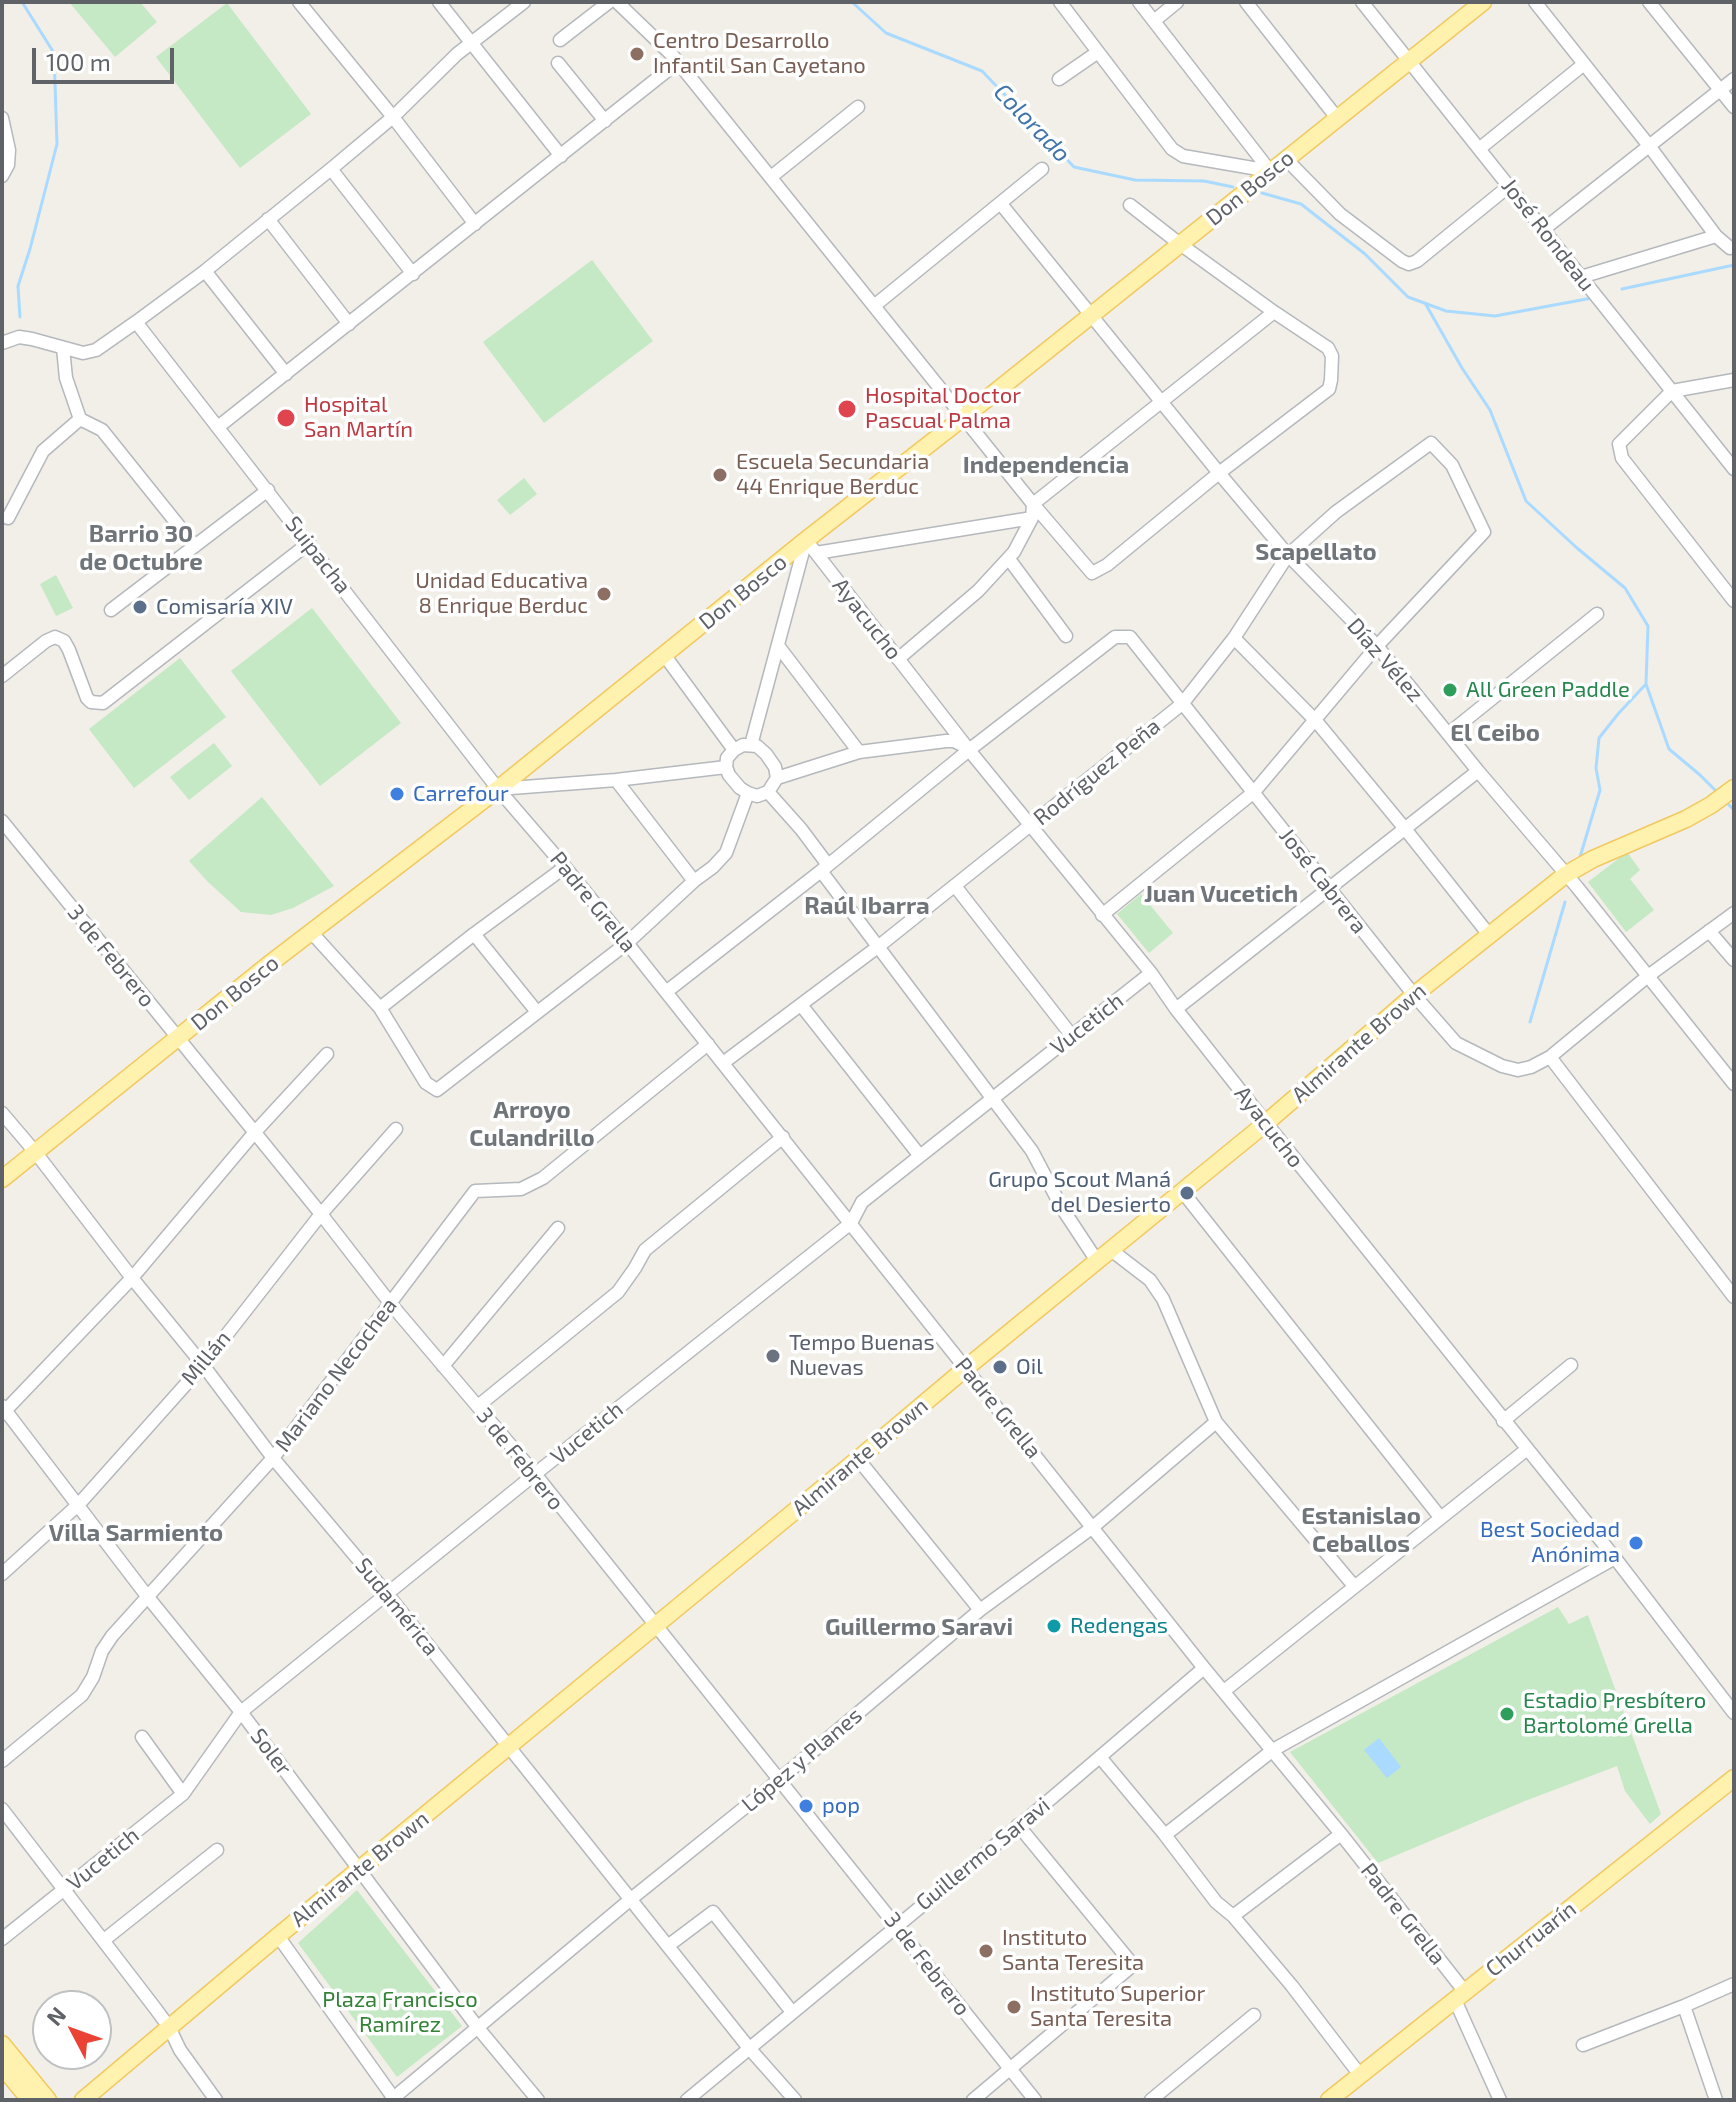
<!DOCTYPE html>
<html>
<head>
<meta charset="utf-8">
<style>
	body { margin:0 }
	#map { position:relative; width:1736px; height:2102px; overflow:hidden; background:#f1efe8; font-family:"Exo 2",sans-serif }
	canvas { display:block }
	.frame { position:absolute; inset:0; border:4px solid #5f6368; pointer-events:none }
	.north { position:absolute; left:32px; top:1990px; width:80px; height:80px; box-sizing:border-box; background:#fff; border:2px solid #bfc1c3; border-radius:50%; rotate:311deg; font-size:22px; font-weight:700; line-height:32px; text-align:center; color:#5f6368 }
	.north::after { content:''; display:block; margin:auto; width:28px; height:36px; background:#ea4335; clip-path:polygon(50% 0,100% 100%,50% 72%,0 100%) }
	.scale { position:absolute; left:32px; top:48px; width:142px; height:36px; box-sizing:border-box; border:4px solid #5f6368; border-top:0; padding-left:10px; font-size:24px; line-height:28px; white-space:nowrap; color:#5f6368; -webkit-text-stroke:6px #fff; paint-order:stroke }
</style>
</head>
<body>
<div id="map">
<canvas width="1736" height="2102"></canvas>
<div class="frame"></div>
<div class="north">N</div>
<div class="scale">100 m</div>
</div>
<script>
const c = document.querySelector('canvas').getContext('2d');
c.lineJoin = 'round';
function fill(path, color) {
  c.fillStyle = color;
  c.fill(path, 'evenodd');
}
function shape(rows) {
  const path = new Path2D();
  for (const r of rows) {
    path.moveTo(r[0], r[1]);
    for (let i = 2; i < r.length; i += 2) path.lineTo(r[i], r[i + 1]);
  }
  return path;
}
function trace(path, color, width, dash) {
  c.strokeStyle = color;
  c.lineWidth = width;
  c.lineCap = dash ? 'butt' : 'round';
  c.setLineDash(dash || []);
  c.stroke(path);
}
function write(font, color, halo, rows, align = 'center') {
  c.font = font + ' "Exo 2",sans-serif';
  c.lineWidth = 7;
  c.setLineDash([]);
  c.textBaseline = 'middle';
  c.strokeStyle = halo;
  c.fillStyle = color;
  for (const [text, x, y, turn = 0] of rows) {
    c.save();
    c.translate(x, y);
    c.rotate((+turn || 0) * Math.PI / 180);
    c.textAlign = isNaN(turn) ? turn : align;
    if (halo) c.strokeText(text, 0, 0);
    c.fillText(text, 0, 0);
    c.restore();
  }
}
const green = shape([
	[69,2,140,2,157,22,115,57],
	[227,3,311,114,240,168,156,57],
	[592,260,653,341,544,423,483,342],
	[524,478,537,494,510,515,497,500],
	[56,575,73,608,56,616,40,584],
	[312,608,401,723,320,786,231,671],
	[180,658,226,717,134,788,89,729],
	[214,743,232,766,189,800,170,777],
	[262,797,334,886,293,908,271,915,241,912,208,882,189,861],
	[1627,852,1640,870,1630,879,1654,910,1626,932,1588,882],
	[1141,894,1173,933,1149,953,1117,914],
	[1558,1607,1569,1624,1588,1615,1661,1814,1650,1824,1625,1791,1617,1766,1525,1801,1378,1863,1290,1752],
	[357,1890,462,2026,397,2077,298,1943]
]);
const water = shape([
	[1379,1738,1401,1767,1387,1778,1364,1750]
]);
const stream = shape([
	[852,2,886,33,982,71,1074,167,1135,180,1204,181,1233,187],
	[1262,193,1301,204,1365,254,1408,297,1446,311,1495,316,1592,298],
	[1622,289,1734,265],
	[1425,303,1462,368,1490,410,1526,501,1577,548,1625,588,1648,626,1646,684,1669,749,1700,775,1718,793],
	[20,317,18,286,30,249,57,144,54,53,22,2],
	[1726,802,1734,810],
	[1580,857,1600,790,1596,768,1599,738,1618,714,1645,685],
	[1530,1022,1565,902]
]);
const minor = shape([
	[299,2,393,117,475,224],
	[439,2,561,156],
	[617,2,673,56,1033,504,1092,573,1107,565,1219,473,1329,389,1331,380,1332,356,1328,348,1274,312,1180,244,1130,205],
	[1060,2,1172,149,1183,156,1270,171],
	[1139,2,1270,171],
	[1246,2,1337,118],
	[1362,2,1734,469],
	[1535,2,1650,147,1716,236],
	[1649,2,1734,107],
	[1154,21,1177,2],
	[560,40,609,2],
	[558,63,605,121],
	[1059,79,1098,52],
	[2,118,9,150,8,165,2,176],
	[1479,149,1584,64],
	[1286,159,1340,214,1402,261,1409,264,1417,261,1509,186],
	[331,169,413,274],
	[771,177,858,107],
	[1001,204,1219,473,1288,555,1377,646,1478,771,1577,887,1734,1084],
	[268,219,349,324],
	[1544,229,1734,79],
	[205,271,286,374],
	[1581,277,1716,236,1730,248,1734,247],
	[874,306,1042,169],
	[136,322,498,789,565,867,627,943,1204,1668,1341,1834,1465,1992],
	[2,343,19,337,32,339,83,353,96,350,136,322,205,271,331,169,393,117,457,54,524,2],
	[63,348,66,378,80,419,102,430,195,546],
	[1734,380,1672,391,1619,444,1622,458,1734,601],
	[218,427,678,62],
	[8,518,43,451,80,419],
	[806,540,969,750,1151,973,1176,1009,1266,1123,1615,1558,1734,1713],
	[816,553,1032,518],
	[1009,559,1066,636],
	[111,610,268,490],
	[1234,638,1316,721,1406,830,1490,936],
	[779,647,859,752],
	[665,656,734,750],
	[898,659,978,591,1014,552,1032,518,1033,504,1274,312],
	[2,676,46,641,55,637,64,641,69,650,87,698,91,702,103,703,309,543],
	[1448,734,1597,614],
	[743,745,757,746,766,754,775,767,777,778,768,792,757,796,748,793,740,788,729,775,726,767,727,758,734,750,743,745],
	[751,745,806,540],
	[777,778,859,752,946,741,954,741,964,746],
	[616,780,694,881],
	[498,789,616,780,726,767],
	[768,792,801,829,828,865],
	[2,821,321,1214,390,1303,535,1474,1035,2100],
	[821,871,1032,1151,1062,1208,1097,1261],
	[955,886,1072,1036],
	[1709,931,1734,960],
	[312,933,380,1008,426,1083,437,1090,627,943,694,881,713,867,726,853,748,793],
	[474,934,537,1012],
	[666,992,821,871,969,750,1115,637,1130,637,1414,995,1456,1043,1502,1066,1518,1070,1531,1067,1550,1057,1648,976,1734,913],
	[801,1005,920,1156],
	[380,1008,474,934,565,867],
	[1176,1009,1478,771],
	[1550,1057,1734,1297],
	[723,1063,879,946,1182,704,1234,638,1288,555,1336,512,1431,443,1452,465,1484,532,1377,646,1254,792,1102,915],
	[2,1113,36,1153,132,1278,203,1365,273,1458,388,1595,749,2048,795,2100],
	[1182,1191,1440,1517],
	[1111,1250,1150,1280,1163,1299,1216,1422,1354,1586],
	[443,1366,558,1228],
	[2,1406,147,1596,241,1712,478,2028,538,2100],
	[478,1406,618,1292,635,1268,645,1250,783,1137],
	[2,1414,132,1278,255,1132,327,1054],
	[1503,1421,1571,1365],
	[858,1459,980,1610],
	[2,1574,79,1504,203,1365,321,1214,396,1129],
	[1224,1691,1526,1450],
	[142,1737,183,1794],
	[1100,1757,1165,1835,1216,1902,1233,1916,1292,1986,1360,2075],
	[2,1761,82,1695,93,1677,102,1651,112,1636,273,1458,475,1191,521,1189,543,1178,708,1044],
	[2,1809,155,2008,169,2027,180,2050,216,2100],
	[1165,1835,1273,1750,1615,1558],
	[1233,1916,1341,1834],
	[278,1936,395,2100],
	[2,1939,183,1794,241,1712,535,1474,851,1223,862,1202,1151,973],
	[104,1940,217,1850],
	[669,1945,713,1912,792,2012],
	[1455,2000,1500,2100],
	[1684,2006,1716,2100],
	[1583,2045,1684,2006,1734,1984],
	[391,2100,631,1899,780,1779,980,1610,1093,1527,1216,1422],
	[687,2100,1040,1808,1204,1668],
	[973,2100,1133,1965,1018,1825],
	[1151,2100,1254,2015]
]);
const major = shape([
	[2,1179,272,962,498,789,806,540,964,417,1483,2],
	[2,2044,48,2100],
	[2,2066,30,2100],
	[83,2100,278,1936,858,1459,966,1368,1266,1123,1414,995,1565,875,1593,859,1686,819,1711,805,1734,788],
	[1329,2100,1734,1778]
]);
const markers = [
	[637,54,8,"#8d6e63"],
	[847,409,10,"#e0444e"],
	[286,418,10,"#e0444e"],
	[720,475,8,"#8d6e63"],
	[604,594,8,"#8d6e63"],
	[140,607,8,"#5c6f8a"],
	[1450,690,8,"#2e9e5b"],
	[397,794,8,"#3f7fe0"],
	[1187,1193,8,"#5c6f8a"],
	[773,1356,8,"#6b7280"],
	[1000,1367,8,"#5c6f8a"],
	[1636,1543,8,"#3f7fe0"],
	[1054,1626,8,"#0f9aa8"],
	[1507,1714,8,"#2e9e5b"],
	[806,1806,8,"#3f7fe0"],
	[986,1951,8,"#8d6e63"],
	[1014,2007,8,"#8d6e63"]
];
const educationNames = [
	["Centro Desarrollo",653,41],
	["Infantil San Cayetano",653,66],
	["Escuela Secundaria",736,462],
	["44 Enrique Berduc",736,487],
	["Unidad Educativa",588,581,"right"],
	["8 Enrique Berduc",588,606,"right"],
	["Instituto",1002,1938],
	["Santa Teresita",1002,1963],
	["Instituto Superior",1030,1994],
	["Santa Teresita",1030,2019]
];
const streetNames = [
	["Don Bosco",1250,188,-39],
	["José Rondeau",1548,235,52],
	["Suipacha",318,555,52],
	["Don Bosco",743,592,-39],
	["Ayacucho",867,619,52],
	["Díaz Vélez",1385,660,49],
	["Rodríguez Peña",1097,772,-39],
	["José Cabrera",1323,881,52],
	["Padre Grella",593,902,51],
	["3 de Febrero",111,956,51],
	["Don Bosco",235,993,-39],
	["Vucetich",1087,1024,-38],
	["Almirante Brown",1359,1043,-41],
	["Ayacucho",1269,1127,52],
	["Millán",206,1358,-50],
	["Mariano Necochea",336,1375,-53],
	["Padre Grella",998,1408,51],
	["Vucetich",587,1433,-39],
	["Almirante Brown",860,1457,-40],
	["3 de Febrero",520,1459,51],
	["Sudamérica",397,1607,51],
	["Soler",271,1752,53],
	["López y Planes",802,1760,-40],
	["Guillermo Saravi",983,1854,-39],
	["Vucetich",103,1859,-39],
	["Almirante Brown",360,1869,-39],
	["Padre Grella",1403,1914,52],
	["Churruarín",1531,1939,-38],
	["3 de Febrero",927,1964,52]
];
const healthNames = [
	["Hospital Doctor",865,396],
	["Pascual Palma",865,421],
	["Hospital",304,405],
	["San Martín",304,430]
];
const serviceNames = [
	["Comisaría XIV",156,607],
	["Grupo Scout Maná",1171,1180,"right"],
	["del Desierto",1171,1205,"right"],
	["Oil",1016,1367]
];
const leisureNames = [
	["All Green Paddle",1466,690],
	["Estadio Presbítero",1523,1701],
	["Bartolomé Grella",1523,1726]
];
const shopNames = [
	["Carrefour",413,794],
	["Best Sociedad",1620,1530,"right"],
	["Anónima",1620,1555,"right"],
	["pop",822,1806]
];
const worshipNames = [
	["Tempo Buenas",789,1343],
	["Nuevas",789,1368]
];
const cultureNames = [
	["Redengas",1070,1626]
];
const parkNames = [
	["Plaza Francisco",400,2000],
	["Ramírez",400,2025]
];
const waterNames = [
	["Colorado",1032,123,46]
];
const neighbourhoodNames = [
	["Independencia",1046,465],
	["Barrio 30",141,534],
	["de Octubre",141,562],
	["Scapellato",1316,552],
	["El Ceibo",1495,733],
	["Juan Vucetich",1221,894],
	["Raúl Ibarra",867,906],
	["Arroyo",532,1110],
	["Culandrillo",532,1138],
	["Estanislao",1361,1516],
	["Ceballos",1361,1544],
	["Villa Sarmiento",136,1533],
	["Guillermo Saravi",919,1627]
];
fill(green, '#c5e8c5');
fill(water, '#aadaff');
trace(stream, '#aadaff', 3);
trace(minor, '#b5b8bc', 15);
trace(major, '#f2c960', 19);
trace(minor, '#fff', 12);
trace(major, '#fff2af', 16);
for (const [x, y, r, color] of markers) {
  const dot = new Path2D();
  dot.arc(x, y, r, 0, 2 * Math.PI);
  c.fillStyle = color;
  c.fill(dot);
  trace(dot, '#fff', 3);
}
write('22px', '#785e54', '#fff', educationNames, 'left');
write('22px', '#5f6368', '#fff', streetNames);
write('22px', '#be3a42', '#fff', healthNames, 'left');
write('22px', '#4e5e75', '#fff', serviceNames, 'left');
write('22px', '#27864d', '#fff', leisureNames, 'left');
write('22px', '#366cbe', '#fff', shopNames, 'left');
write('22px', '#5b616d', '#fff', worshipNames, 'left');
write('22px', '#0d838f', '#fff', cultureNames, 'left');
write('22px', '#348238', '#fff', parkNames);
write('italic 24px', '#4174aa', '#fff', waterNames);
write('bold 24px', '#70757a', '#fff', neighbourhoodNames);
</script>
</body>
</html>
